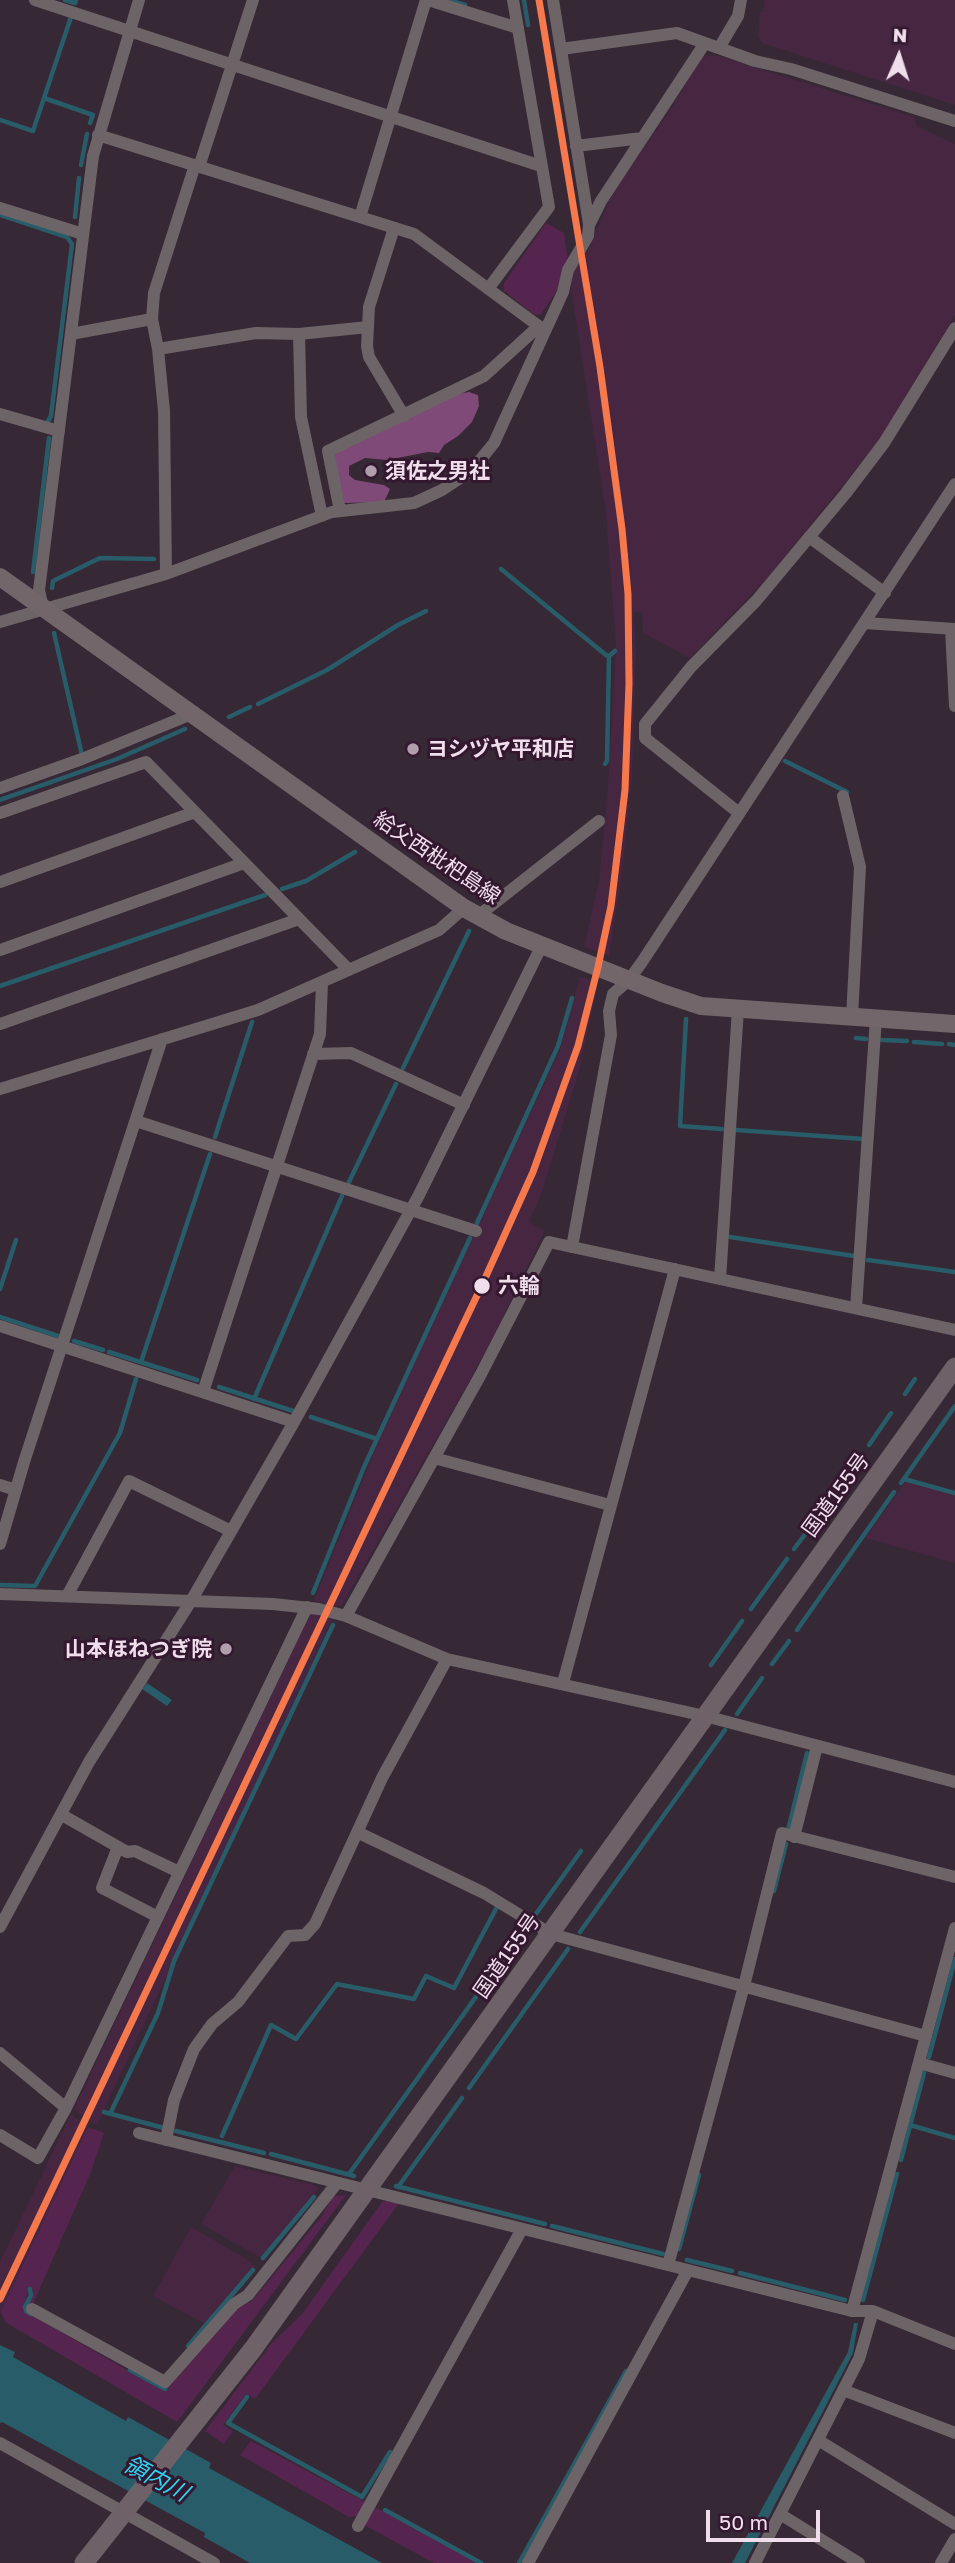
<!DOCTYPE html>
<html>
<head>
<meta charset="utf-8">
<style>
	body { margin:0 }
	#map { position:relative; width:955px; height:2563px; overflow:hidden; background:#372835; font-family:"Golos Text",sans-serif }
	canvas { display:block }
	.north { position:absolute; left:864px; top:21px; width:70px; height:70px; -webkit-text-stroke:5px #33182f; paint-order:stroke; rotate:3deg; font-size:19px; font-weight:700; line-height:28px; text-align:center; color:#f1deed }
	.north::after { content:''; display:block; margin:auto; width:24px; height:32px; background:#f1deed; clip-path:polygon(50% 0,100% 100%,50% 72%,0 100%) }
	.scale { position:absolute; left:706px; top:2510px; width:114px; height:32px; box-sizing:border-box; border:4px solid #f1deed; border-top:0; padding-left:9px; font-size:21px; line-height:24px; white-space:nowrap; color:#f1deed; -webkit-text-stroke:5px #33182f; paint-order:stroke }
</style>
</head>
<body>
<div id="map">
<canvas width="955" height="2563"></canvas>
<div class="north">N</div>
<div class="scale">50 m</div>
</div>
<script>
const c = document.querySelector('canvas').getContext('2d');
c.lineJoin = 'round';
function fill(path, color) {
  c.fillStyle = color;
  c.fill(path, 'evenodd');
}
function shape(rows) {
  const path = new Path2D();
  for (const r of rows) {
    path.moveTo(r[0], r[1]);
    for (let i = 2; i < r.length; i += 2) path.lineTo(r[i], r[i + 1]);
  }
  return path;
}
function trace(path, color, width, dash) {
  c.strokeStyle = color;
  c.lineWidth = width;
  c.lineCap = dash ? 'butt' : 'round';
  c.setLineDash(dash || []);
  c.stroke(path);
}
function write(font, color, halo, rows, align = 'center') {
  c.font = font + ' "Golos Text","Noto Sans JP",sans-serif';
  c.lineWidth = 6;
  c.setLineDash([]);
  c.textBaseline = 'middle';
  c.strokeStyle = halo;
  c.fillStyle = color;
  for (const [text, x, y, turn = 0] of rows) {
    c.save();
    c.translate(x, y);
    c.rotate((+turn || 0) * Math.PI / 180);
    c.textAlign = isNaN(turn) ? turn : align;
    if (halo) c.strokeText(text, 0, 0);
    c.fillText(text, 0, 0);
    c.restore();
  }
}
const built = shape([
	[765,0,955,0,955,105,762,43,758,37,760,12,763,12],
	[715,55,914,117,917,126,955,144,955,315,881,438,770,575,690,658,643,633,642,612,634,612,636,654,632,778,622,873,609,956,584,947,599,881,608,787,616,645,606,513,572,295,571,275,589,249,612,194,671,109,702,57],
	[580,976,598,983,578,1074,542,1192,529,1222,545,1231,503,1316,505,1318,342,1605,335,1607,314,1600,379,1440,561,1047],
	[906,1481,955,1494,955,1563,865,1538],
	[310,1613,332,1620,97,2125,90,2122,74,2109],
	[71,2114,88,2127,0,2315,0,2262],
	[235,2166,314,2185,319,2188,261,2258,201,2224],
	[191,2227,247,2259,255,2266,205,2324,153,2296]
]);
const green = shape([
	[546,223,564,233,568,262,559,287,541,314,535,315,504,291,504,283],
	[88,2127,104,2133,91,2172,33,2304,26,2308,34,2290,30,2288,23,2306,24,2311,164,2391,237,2308,252,2301,322,2216,333,2196,346,2195,177,2422,5,2322,1,2312],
	[390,2200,400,2202,255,2399,246,2394,223,2425,233,2431,224,2444,205,2431,272,2343,302,2314,382,2202],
	[251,2441,367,2503,358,2516,349,2517,240,2455],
	[373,2506,477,2563,434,2563,366,2526,365,2519]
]);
const forest = shape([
	[469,392,478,395,479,406,472,422,458,436,444,445,439,453,428,452,387,460,365,458,349,466,349,475,355,480,384,485,390,489,384,502,344,503,334,454,458,394]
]);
const water = shape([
	[147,1683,172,1700,167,1706,142,1689],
	[854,2323,858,2323,853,2353,745,2563,732,2563,848,2352],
	[0,2345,15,2352,13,2357,126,2421,128,2417,211,2463,209,2468,382,2563,250,2563,204,2537,205,2533,2,2422,0,2423]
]);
const stream = shape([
	[65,0,75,3,76,0],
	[449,0,465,5],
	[524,0,528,25],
	[44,98,93,115,90,123],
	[0,120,33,131,71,17],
	[81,165,87,134],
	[0,215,67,237,72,244,51,416,48,421],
	[75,217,79,178],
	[501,569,606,655,609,656,615,651],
	[33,572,49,438],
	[52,588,53,581,100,558,154,559],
	[54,633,82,755],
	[258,704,327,670,398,625,426,611],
	[229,717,250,707],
	[785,761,847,792],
	[605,764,607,761,609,656],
	[0,800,117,759,185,729],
	[282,889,306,881,355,852],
	[0,986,265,895],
	[686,1019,680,1126,722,1129],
	[856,1038,866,1039],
	[882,1040,907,1041],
	[914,1042,942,1044],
	[949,1044,955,1045],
	[403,1068,469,931],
	[736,1130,863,1139],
	[215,1137,252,1022],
	[349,1182,396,1084],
	[477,1223,558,1046,572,998],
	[730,1237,854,1256],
	[868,1260,955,1272],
	[0,1289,16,1240],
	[0,1317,61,1337],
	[74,1341,103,1350],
	[109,1352,197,1380],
	[141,1362,210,1154],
	[219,1387,293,1411],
	[905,1394,915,1379],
	[254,1399,342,1196],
	[311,1417,377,1439],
	[869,1445,891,1413],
	[904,1479,955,1493],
	[901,1483,955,1406],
	[841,1484,853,1467],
	[820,1513,827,1502],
	[794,1549,806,1533],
	[0,1585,35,1586,120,1433,136,1379],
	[313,1593,364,1467,470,1238],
	[751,1609,787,1559],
	[797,1630,894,1492],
	[772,1664,789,1641],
	[711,1665,742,1621],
	[737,1714,762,1678],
	[788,1830,807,1753],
	[774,1891,786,1844],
	[533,1918,581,1851],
	[580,1932,725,1730],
	[929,2057,955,1959],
	[469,2088,568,1949],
	[104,2112,164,2128],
	[110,2114,158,2013,174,1961,333,1625],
	[910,2125,955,2138],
	[176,2131,264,2153],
	[222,2136,271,2025,296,2039,337,1984,414,1999,426,1976,454,1988,497,1907],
	[271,2154,354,2176],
	[901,2160,924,2073],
	[349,2174,526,1927],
	[396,2186,545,2224],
	[398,2187,462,2098],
	[552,2226,663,2254],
	[679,2249,699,2175],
	[263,2258,314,2197],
	[687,2260,732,2271],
	[740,2273,845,2300],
	[30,2289,31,2295,25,2307,26,2311,31,2314],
	[863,2300,897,2174],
	[188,2346,253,2270],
	[130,2370,165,2389],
	[247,2397,228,2423,362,2497,390,2452],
	[385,2510,481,2563],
	[519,2563,626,2371]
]);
const minor = shape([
	[35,0,541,166],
	[428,0,518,28],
	[553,0,589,224],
	[719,48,738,16,741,0],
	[561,49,677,33,755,61,791,69,955,121],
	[98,135,414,234,544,330],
	[576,146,642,138],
	[199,167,253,0],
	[0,208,83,234],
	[360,217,426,0],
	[394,228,369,307,367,346,369,357,404,416],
	[488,289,549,207,513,0],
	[71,334,152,319],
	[299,334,301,417,322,516],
	[158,349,256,333,299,334,368,327],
	[0,414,59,431],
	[340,511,328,451,484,376,539,326],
	[809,537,885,593],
	[166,574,164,411,158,349,152,319,154,293,195,165],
	[43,608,39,590,93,156,139,0],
	[0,622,166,574,332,512,414,503,442,490,472,470,494,443,563,292,568,270,588,236,589,225,601,201,705,43],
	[865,623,955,629],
	[951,629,955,706],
	[0,788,82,759,194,713],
	[843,796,860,867,852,1017],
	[0,813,146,762,349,970],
	[739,813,645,738,645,724,691,667,756,601,846,493,884,443,955,328],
	[0,882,195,812],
	[478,916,599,821],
	[0,950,244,863],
	[0,1024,299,919],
	[313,1054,351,1053,464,1105],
	[0,1089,258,1010,439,930,464,908],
	[136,1121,476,1231],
	[572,1247,611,1035,609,1011,613,994,629,980,642,962,955,484],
	[720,1279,738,1009],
	[856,1308,876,1018],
	[0,1326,294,1422],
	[203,1392,320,1034,322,982],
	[434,1458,610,1505],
	[0,1485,16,1490],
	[0,1544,24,1462,162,1039],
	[0,1594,273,1604,319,1609,346,1616,447,1659,705,1716,955,1782],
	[67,1596,129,1481,231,1531],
	[346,1616,481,1374,549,1242,955,1330],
	[563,1683,675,1269],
	[62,1815,127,1852,135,1851,179,1872],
	[359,1833,484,1893,551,1934,926,2036],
	[794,1837,817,1746],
	[118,1847,102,1888,158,1917],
	[0,1927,89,1762,191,1601,294,1422,419,1195,542,945],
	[0,2053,66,2108],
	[919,2063,955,2073],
	[139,2133,852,2311,873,2311,955,2344],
	[0,2135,38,2158,66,2108,307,1607],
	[166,2140,174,2100,194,2049,212,2024,238,2002,288,1936,305,1935,315,1924,382,1778,447,1659],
	[668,2265,744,1986,782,1833,955,1877],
	[32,2309,165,2382,234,2304,248,2295,337,2183],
	[852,2311,955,1928],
	[843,2390,955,2433],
	[818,2440,955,2524],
	[0,2443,214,2563],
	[780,2514,859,2563],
	[358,2526,522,2229],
	[528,2563,688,2270],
	[755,2563,859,2359,873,2311],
	[941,2563,955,2539]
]);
const secondary = shape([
	[0,577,464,908,506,931,662,993,701,1006,955,1024]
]);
const trunk = shape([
	[84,2563,253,2349,955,1367]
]);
const rail1 = shape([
	[0,2299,482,1285,533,1172,578,1046,598,967,611,906,625,790,629,684,628,594,622,529,600,367,539,0]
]);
const markers = [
	[371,471,7,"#b09ead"],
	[413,749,7,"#b09ead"],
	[482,1286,9,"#f1deed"],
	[226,1649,7,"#b09ead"]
];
const poiNames = [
	["須佐之男社",385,471],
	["ヨシヅヤ平和店",427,749],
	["山本ほねつぎ院",212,1649,"right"]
];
const streetNames = [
	["給父西枇杷島線",437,858,34],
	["国道155号",836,1495,-54],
	["国道155号",507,1956,-55]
];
const stopNames = [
	["六輪",498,1286]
];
const waterNames = [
	["領内川",156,2479,28]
];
fill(built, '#462641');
fill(green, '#55254f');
fill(forest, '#7f4a77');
fill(water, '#285c68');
trace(stream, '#285c68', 4.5);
trace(minor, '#6d6467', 12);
trace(secondary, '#72666a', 18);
trace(trunk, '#6e6268', 19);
trace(rail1, '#f6794e', 7);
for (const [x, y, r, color] of markers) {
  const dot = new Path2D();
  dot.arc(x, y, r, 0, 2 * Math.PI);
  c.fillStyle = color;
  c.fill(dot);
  trace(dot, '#33182f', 2.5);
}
write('bold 21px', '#f1deed', '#33182f', poiNames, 'left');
write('21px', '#f1deed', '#33182f', streetNames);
write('bold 21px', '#f1deed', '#33182f', stopNames, 'left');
write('italic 23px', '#2bd7f4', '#33182f', waterNames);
</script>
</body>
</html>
